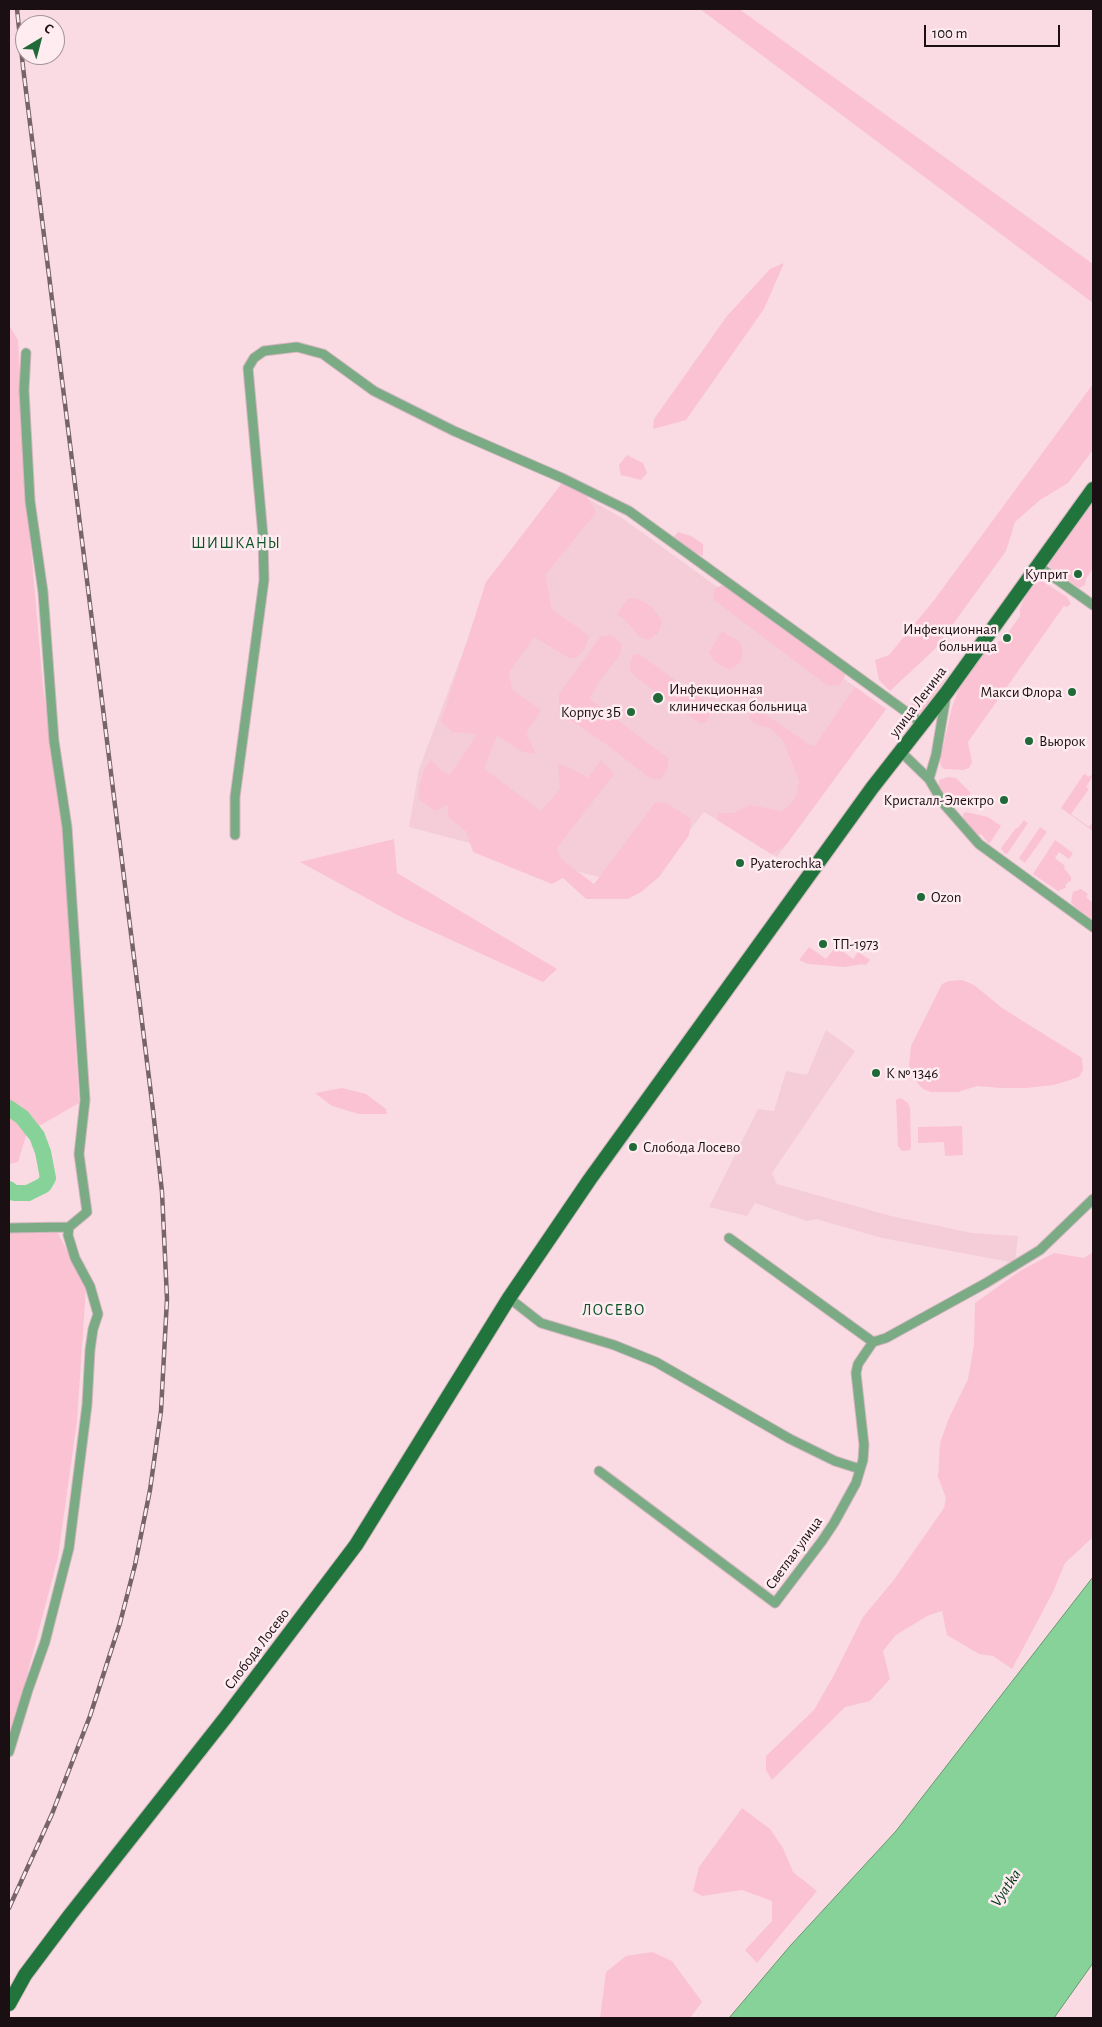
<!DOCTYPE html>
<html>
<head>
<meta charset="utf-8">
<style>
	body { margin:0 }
	#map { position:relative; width:1102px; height:2027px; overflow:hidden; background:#fadbe4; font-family:"Alegreya Sans",sans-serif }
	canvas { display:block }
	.frame { position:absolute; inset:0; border:10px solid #1a1013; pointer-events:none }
	.north { position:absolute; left:15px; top:15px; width:50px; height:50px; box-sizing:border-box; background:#ffecf1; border:1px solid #a39498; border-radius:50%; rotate:37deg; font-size:14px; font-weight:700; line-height:20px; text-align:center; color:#1a1013 }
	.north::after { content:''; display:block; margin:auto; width:18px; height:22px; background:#1f6a38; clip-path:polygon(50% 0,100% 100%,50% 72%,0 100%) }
	.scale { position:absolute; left:924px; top:25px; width:136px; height:22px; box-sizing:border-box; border:2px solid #1a1013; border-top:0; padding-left:6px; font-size:15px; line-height:18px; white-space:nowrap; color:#1a1013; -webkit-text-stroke:4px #ffecf1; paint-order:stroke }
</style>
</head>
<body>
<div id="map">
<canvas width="1102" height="2027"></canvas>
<div class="frame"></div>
<div class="north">С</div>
<div class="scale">100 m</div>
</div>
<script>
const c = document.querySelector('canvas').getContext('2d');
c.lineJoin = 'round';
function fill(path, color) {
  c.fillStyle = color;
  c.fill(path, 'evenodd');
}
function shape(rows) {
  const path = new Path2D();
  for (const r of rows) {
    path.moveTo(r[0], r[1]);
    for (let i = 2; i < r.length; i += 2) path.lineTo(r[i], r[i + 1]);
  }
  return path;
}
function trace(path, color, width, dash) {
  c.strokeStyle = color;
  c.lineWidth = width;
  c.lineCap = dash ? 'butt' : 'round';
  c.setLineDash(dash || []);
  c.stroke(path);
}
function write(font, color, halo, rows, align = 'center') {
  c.font = font + ' "Alegreya Sans",sans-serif';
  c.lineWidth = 5;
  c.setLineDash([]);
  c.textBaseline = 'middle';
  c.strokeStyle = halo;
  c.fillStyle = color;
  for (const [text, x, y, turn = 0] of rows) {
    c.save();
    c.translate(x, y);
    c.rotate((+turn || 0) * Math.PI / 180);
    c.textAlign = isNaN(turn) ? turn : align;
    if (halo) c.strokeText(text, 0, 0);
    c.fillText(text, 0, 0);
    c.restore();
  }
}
const built = shape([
	[569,488,622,518,886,709,777,857,704,812,644,889,409,827,419,769,484,596],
	[826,1030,855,1051,772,1173,777,1184,891,1216,972,1233,1018,1236,1015,1263,882,1238,816,1219,807,1221,755,1203,747,1216,709,1207,758,1109,774,1111,786,1071,807,1075]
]);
const green = shape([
	[700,9,739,9,1093,264,1093,303],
	[784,263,764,309,686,420,653,429,654,419,727,316,770,269],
	[9,325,18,340,26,490,43,687,62,814,79,1103,27,1133,18,1162,9,1164],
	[1093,384,1093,450,1068,483,1040,500,1015,522,1006,551,935,649,890,691,879,680,875,660,889,655,935,599],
	[627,455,643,463,647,473,641,480,621,475,619,465],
	[562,483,585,493,596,512,545,575,552,610,583,631,589,637,585,648,576,658,569,658,534,637,509,672,512,690,541,710,526,733,536,754,523,752,497,735,484,769,541,811,560,789,558,764,573,769,588,778,601,760,614,774,557,848,561,859,594,884,655,803,659,802,668,804,691,819,689,835,659,877,641,892,628,899,586,899,563,878,552,884,473,852,466,831,448,817,448,805,435,811,419,799,419,788,424,770,431,760,442,771,450,775,477,734,453,732,441,722,486,582],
	[1093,498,1093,568,1086,579,1085,585,1079,588,1052,569,1049,566,1050,561],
	[678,532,691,536,703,544,703,556,688,550,674,537],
	[1042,581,1067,597,1071,604,1067,607,1064,606,968,742,972,762,969,768,963,770,944,769,941,766,940,761,952,707,961,683,980,657,999,641,1002,641,1020,616,1020,608,1028,590,1035,582],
	[723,585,846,674,839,686,827,685,713,599,715,588],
	[628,598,638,599,652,607,662,621,658,633,648,640,640,637,625,620,617,614],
	[722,631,740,642,743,651,741,662,730,670,714,661,709,653],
	[610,635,621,643,621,653,598,683,590,699,669,759,667,770,660,780,650,778,610,747,559,712,559,694,601,636],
	[639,654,714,708,706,722,700,723,692,718,637,678,630,671,630,665,633,655],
	[946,678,917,718,905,709],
	[855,687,886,709,786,845,771,854,717,820,718,813,734,813,750,805,781,811,790,805,796,796,799,781,783,740,770,728,760,726,749,719,751,712,756,708,810,745,815,746],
	[1084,774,1089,777,1091,775,1093,776,1086,787,1089,789,1071,814,1089,827,1093,821,1093,831,1061,808],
	[948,777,956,778,971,793,958,807,951,806,939,792,939,780],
	[966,812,988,817,1001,826,990,843,988,843,981,834,979,835,975,832,963,819,963,814],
	[1024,820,1028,823,1007,854,1004,853,1001,848,1016,828,1018,828],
	[1040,827,1047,832,1025,863,1019,858],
	[394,839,397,873,557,969,543,982,403,918,300,862],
	[1055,840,1073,853,1069,859,1059,852,1055,858,1065,866,1064,868,1071,877,1071,882,1069,881,1065,886,1067,887,1058,891,1033,874],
	[1081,889,1088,894,1086,897,1093,903,1093,920,1074,906,1071,902,1073,892],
	[836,946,853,959,858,952,870,960,866,965,862,964,845,967,808,964,799,960,809,947,826,959],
	[962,980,974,985,1002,1008,1082,1058,1083,1070,1079,1077,1054,1085,1026,1088,1001,1088,977,1086,958,1092,931,1092,923,1089,915,1080,909,1065,911,1046,942,984,949,981],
	[342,1088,366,1094,386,1109,387,1114,359,1114,332,1106,315,1093],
	[901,1098,908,1103,910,1108,911,1146,910,1150,902,1151,898,1146,896,1100],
	[962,1126,963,1155,945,1156,944,1142,918,1143,918,1127],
	[54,1225,86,1288,77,1421,58,1557,9,1744,9,1230],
	[1093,1252,1093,1537,1065,1563,1053,1592,1012,1669,993,1656,979,1654,947,1635,942,1611,927,1616,896,1635,883,1651,890,1679,870,1701,845,1707,772,1780,766,1770,766,1756,814,1710,834,1675,863,1617,893,1581,944,1508,946,1498,938,1477,940,1443,949,1418,968,1379,974,1345,975,1303,1020,1271,1054,1253,1084,1258],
	[742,1808,770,1829,783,1848,793,1872,817,1891,757,1963,745,1950,772,1921,772,1901,742,1890,702,1896,693,1891,699,1867],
	[652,1952,672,1961,702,2002,690,2018,600,2018,606,1972,626,1956]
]);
const water = shape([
	[1093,1577,1093,1963,1054,2018,729,2018,790,1946,896,1831,1093,1577]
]);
const river = shape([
	[9,1108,22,1117,37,1136,43,1152,48,1178,44,1185,28,1193,14,1193,9,1189]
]);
const minor = shape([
	[1038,566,1093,605],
	[901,752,929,779,943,803,979,844,1093,927],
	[929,779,936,755,946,696],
	[235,835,235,797,264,580,263,536,248,368,254,358,264,351,297,347,323,354,374,391,454,431,562,478,629,511,923,724],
	[9,1228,69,1227],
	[509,1298,541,1323,614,1345,656,1362,790,1439,835,1461,860,1469],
	[873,1342,886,1338,986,1283,1040,1250,1093,1199],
	[599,1471,775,1603,822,1541,834,1523,856,1483,863,1460,864,1445,856,1373,858,1364,873,1342,729,1238],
	[9,1752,28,1690,45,1642,69,1548,87,1405,90,1350,93,1329,98,1314,90,1286,75,1258,68,1235,69,1227,87,1212,79,1154,85,1100,67,827,54,741,43,592,30,501,24,390,26,353]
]);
const primary = shape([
	[9,2004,25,1975,70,1915,226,1717,356,1545,509,1298,590,1179,872,788,947,692,1093,489]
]);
const rail = shape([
	[9,1908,52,1814,90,1716,120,1623,135,1565,150,1490,161,1411,167,1299,162,1192,153,1110,23,67,17,9]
]);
const markers = [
	[1078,574,5,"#1f6a38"],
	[1007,638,5,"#1f6a38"],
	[1072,692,5,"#1f6a38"],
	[658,698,6,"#1f6a38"],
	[631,712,5,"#1f6a38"],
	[1029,741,5,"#1f6a38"],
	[1004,800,5,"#1f6a38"],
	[740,863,5,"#1f6a38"],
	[921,897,5,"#1f6a38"],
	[823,944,5,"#1f6a38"],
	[876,1073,5,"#1f6a38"],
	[633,1147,5,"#1f6a38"]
];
const poiNames = [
	["Куприт",1068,574,"right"],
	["Инфекционная",997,629,"right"],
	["больница",997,646,"right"],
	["Инфекционная",669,689],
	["клиническая больница",669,706],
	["Макси Флора",1062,692,"right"],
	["Корпус 3Б",621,712,"right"],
	["Вьюрок",1039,741],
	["Кристалл-Электро",994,800,"right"],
	["Pyaterochka",750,863],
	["Ozon",931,897],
	["ТП-1973",833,944],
	["К № 1346",886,1073],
	["Слобода Лосево",643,1147]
];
const streetNames = [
	["улица Ленина",918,702,-53],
	["Светлая улица",794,1553,-54],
	["Слобода Лосево",257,1649,-53]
];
const neighbourhoodNames = [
	["ШИШКАНЫ",236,543],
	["ЛОСЕВО",614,1310]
];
const waterNames = [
	["Vyatka",1006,1888,-56]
];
fill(built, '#f4cdd9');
fill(green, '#fac2d3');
fill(water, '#87d298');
trace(water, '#669870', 1);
trace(river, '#87d298', 16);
trace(minor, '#d2b6be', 11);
trace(primary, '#d2b6be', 16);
trace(minor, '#7aab84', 9);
trace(primary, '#22743d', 14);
trace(rail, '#77646a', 4.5);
trace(rail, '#ffecf1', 2.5, [8]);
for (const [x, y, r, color] of markers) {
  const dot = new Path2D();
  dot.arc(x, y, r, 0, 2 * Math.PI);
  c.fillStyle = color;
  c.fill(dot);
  trace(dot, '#ffecf1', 2);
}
write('15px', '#1a1013', '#ffecf1', poiNames, 'left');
write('15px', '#1a1013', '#ffecf1', streetNames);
c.letterSpacing = '1px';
write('16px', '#0c5427', '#ffecf1', neighbourhoodNames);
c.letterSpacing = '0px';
write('italic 16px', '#003a16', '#ffecf1', waterNames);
</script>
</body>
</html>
